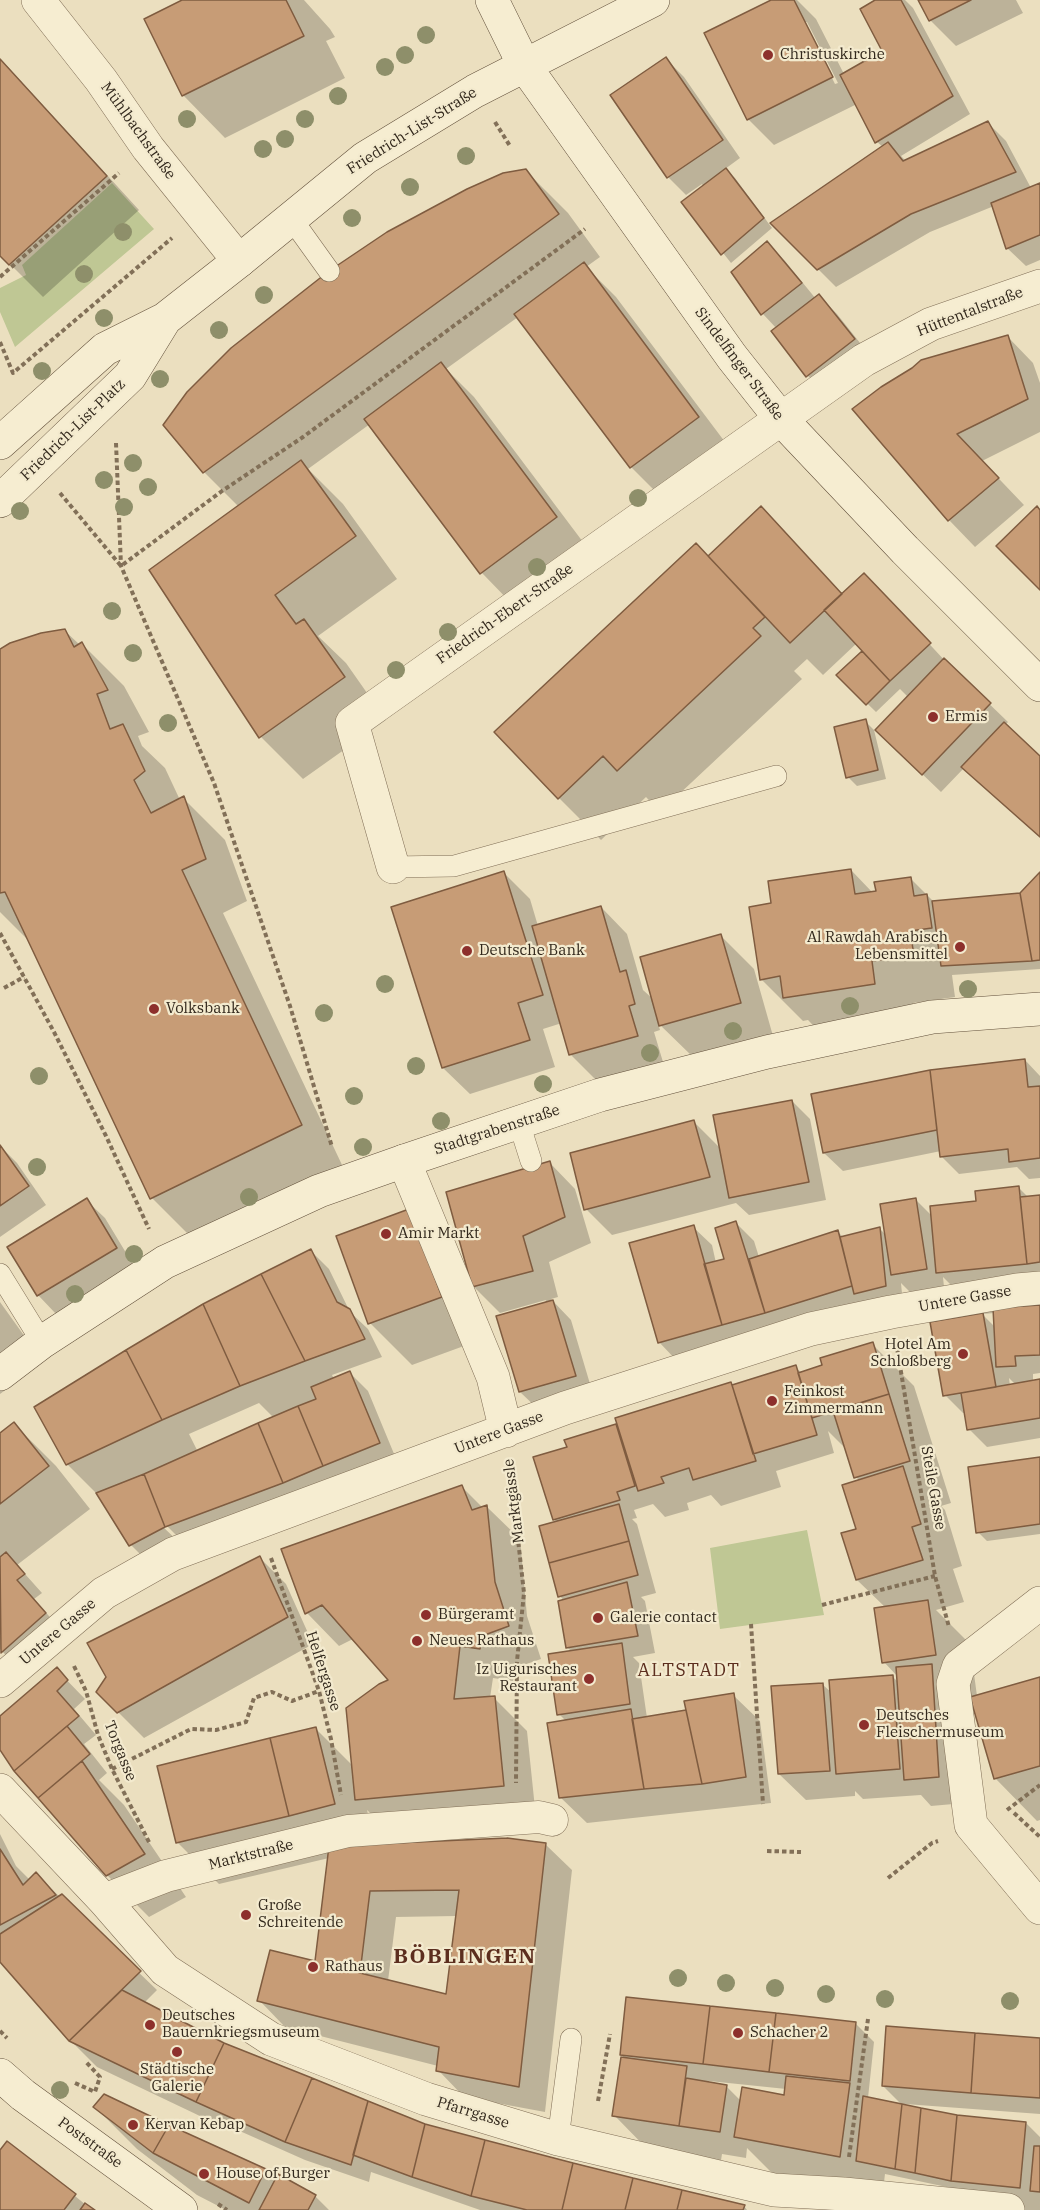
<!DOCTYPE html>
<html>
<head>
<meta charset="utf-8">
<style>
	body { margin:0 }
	canvas { display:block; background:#ebdfbf }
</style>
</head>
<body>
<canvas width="1040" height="2210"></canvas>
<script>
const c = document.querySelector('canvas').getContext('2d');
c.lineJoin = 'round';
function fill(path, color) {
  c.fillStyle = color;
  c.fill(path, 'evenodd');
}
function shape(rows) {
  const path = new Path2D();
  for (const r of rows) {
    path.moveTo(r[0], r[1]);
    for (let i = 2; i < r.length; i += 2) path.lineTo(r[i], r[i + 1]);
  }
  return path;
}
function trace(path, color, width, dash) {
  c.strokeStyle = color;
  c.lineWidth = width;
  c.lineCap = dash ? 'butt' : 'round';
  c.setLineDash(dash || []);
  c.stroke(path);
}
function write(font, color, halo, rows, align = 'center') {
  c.font = font + ' "IBM Plex Serif",serif';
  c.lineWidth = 4.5;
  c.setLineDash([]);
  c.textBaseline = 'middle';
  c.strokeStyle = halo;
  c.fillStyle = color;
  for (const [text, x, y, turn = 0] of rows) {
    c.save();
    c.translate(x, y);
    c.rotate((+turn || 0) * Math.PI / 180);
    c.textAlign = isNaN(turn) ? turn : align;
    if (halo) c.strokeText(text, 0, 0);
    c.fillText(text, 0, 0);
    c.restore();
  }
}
const green = shape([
	[112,183,154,229,15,347,0,312,0,288,26,275,22,265],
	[807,1530,824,1615,720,1629,710,1548]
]);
const shadow = shape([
	[185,0,304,0,330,29,335,37,326,41,345,78,225,138,183,95],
	[775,0,797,0,816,19,844,74,884,52,878,0,905,0,913,8,970,114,901,156,906,161,988,123,1006,141,1031,188,1040,184,1040,260,1026,266,1007,248,994,206,930,232,836,287,772,223,883,147,877,142,857,104,774,145,748,119],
	[804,22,807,22,838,83,835,84],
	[920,0,1016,0,1023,13,956,46,930,20],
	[0,58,139,210,43,297,0,254],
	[666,59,684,77,740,158,725,169,735,178,772,228,731,263,683,202,703,186,702,184,686,195,668,177],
	[526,171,568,213,600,257,586,267,616,297,731,450,664,500,631,467,518,317,446,369,474,397,589,550,514,606,482,573,370,424,308,469,343,504,397,579,318,636,346,663,386,720,303,779,261,737,151,570,239,507,204,472],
	[767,243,785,261,816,299,819,296,837,314,872,358,826,394,808,376,773,332,777,329,763,314,733,272],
	[1007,336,1033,363,1040,383,1040,432,982,461,1024,505,975,547,949,520,854,410],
	[793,541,843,595,882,593,947,663,1008,722,1005,725,1040,758,1040,837,964,768,941,792,895,748,908,697,900,689,876,712,838,675,872,659,857,643,823,675,807,659,794,671,802,679,660,812,646,797,601,840,559,798,708,558],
	[65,631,80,645,82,644,124,686,149,732,138,736,142,746,165,768,180,800,183,798,225,840,247,901,223,913,343,1167,194,1240,152,1198,29,937,26,938,0,912,0,650],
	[865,721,874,730,886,779,857,786,848,777],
	[851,870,873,893,910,878,934,902,1021,894,1040,874,1040,969,952,975,955,997,913,1003,916,1026,827,1040,808,1020,803,1021,761,979,773,905],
	[504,873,530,899,538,926,601,907,627,934,643,990,654,1000,721,936,754,969,773,1036,694,1058,658,1023,660,1030,654,1032,663,1062,597,1081,571,1055,562,1023,543,1029,555,1067,470,1094,443,1068,393,908],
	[1025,1060,1040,1076,1040,1178,1029,1179,1017,1167,959,1174,941,1156,941,1151,843,1171,824,1153],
	[792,1101,810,1119,826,1200,749,1215,736,1203,612,1235,586,1209,694,1122,721,1149],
	[0,1146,17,1163,46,1205,0,1237],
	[549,1162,575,1189,591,1243,549,1262,558,1297,551,1299,571,1320,593,1394,539,1410,520,1392,546,1300,500,1313,474,1287,447,1193],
	[1019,1188,1029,1198,1040,1197,1040,1373,1033,1374,1033,1382,1040,1381,1040,1438,987,1447,969,1429,966,1413,963,1413,945,1395,981,1315,943,1277,944,1287,910,1292,901,1283,903,1304,677,1361,659,1342,693,1227,712,1245,716,1263,726,1260,736,1223,754,1241,759,1257,837,1231,844,1238,880,1229,886,1235,915,1199,932,1216],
	[995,1313,995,1327,982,1314],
	[1009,1378,1016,1385,1010,1386],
	[86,1200,105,1218,134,1266,56,1314,38,1295,9,1248],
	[409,1211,483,1339,412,1365,370,1323],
	[311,1251,329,1269,350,1312,368,1329,382,1357,332,1375,334,1379,350,1373,368,1391,397,1461,193,1552,166,1525,161,1525,182,1545,149,1563,131,1545,101,1498,67,1464,36,1407],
	[259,1403,274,1418,198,1452,189,1434],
	[0,1302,43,1362,0,1394],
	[872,1344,914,1386,951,1503,941,1506,945,1510,962,1566,953,1569,964,1602,936,1610,970,1644,977,1696,1040,1679,1040,1820,1037,1821,995,1778,972,1697,965,1803,931,1806,921,1795,863,1799,855,1791,855,1796,806,1800,779,1774,822,1684,832,1693,893,1677,899,1683,898,1677,884,1662,886,1608,857,1580,860,1481,856,1477,848,1451,828,1431,834,1453,776,1471,781,1487,721,1506,711,1495,687,1503,689,1510,665,1517,653,1504,634,1510,637,1518,632,1519,637,1524,656,1593,641,1597,645,1601,655,1653,633,1657,639,1663,647,1718,687,1711,733,1695,760,1721,771,1803,587,1823,560,1797,566,1721,559,1714,572,1652,567,1647,564,1601,560,1596,557,1523,554,1519,569,1448,616,1426,621,1431,731,1384,733,1386,795,1367,802,1373,824,1366],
	[14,1424,56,1466,90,1509,17,1565,42,1593,34,1599,63,1632,20,1670,0,1649,0,1435],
	[1040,1459,1040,1534,987,1541,978,1532],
	[462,1487,483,1508,487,1507,520,1539,527,1616,541,1659,515,1668,513,1681,493,1678,490,1698,494,1698,527,1731,536,1818,390,1832,367,1810,376,1845,545,1844,572,1870,545,2112,464,2097,438,2070,438,2066,285,2027,259,2000,316,1963,329,1858,219,1884,177,1842,316,1729,354,1767,390,1681,353,1639,339,1646,307,1613],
	[457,1916,447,1996,388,1981,396,1917],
	[260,1558,286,1584,313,1644,144,1738,98,1692],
	[57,1670,85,1699,74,1709,96,1735,84,1744,107,1773,99,1780,124,1805,186,1897,149,1917,107,1875,16,1770,0,1747,0,1718],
	[0,1834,16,1866,30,1880,36,1874,157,1990,144,2003,225,2045,425,2125,744,2206,747,2210,480,2210,371,2172,369,2182,305,2160,224,2124,223,2127,97,2067,70,2040,0,1960],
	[856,2024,874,2042,868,2098,903,2106,883,2086,1040,2040,1040,2114,905,2104,905,2106,959,2117,1026,2123,1040,2137,1040,2210,981,2210,961,2190,885,2174,882,2199,778,2179,747,2148,746,2158,722,2154,720,2167,656,2158,614,2115,626,2059,621,2055],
	[709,2081,786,2089,786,2096,741,2101,726,2086,708,2083],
	[95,2107,265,2171,275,2181,315,2196,329,2210,226,2210,197,2195,137,2149],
	[0,2153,75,2196,92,2210,0,2210]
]);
const building = shape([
	[182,0,286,0,304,36,182,96,144,19,182,0],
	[771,0,794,0,833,77,747,120,704,33,771,0],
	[875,0,901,0,953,96,875,143,840,75,882,51,860,9,875,0],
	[918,0,971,0,929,21,918,0],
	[666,57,723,140,667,178,610,95,666,57],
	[0,59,107,176,9,265,0,256,0,59],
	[988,121,1016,172,911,214,817,270,770,223,888,142,903,161,988,121],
	[726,168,764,218,721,255,681,202,726,168],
	[526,169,559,214,203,473,163,425,187,392,231,348,329,271,387,232,467,189,503,173,526,169],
	[1040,183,1040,235,1006,249,991,203,1040,183],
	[767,241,802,283,761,315,731,272,767,241],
	[584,262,699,417,630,468,514,314,584,262],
	[819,294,855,339,806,377,771,331,819,294],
	[1008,335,1028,399,957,434,999,478,948,521,852,409,881,387,912,368,921,360,1008,335],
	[441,362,557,517,480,574,364,419,441,362],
	[301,460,356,536,275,595,296,624,304,619,345,677,259,738,149,570,301,460],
	[761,506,842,594,790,643,708,556,761,506],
	[1037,506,1040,510,1040,590,996,546,1037,506],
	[696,543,765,617,753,628,761,636,617,771,603,756,558,799,494,732,696,543],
	[864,573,931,643,890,681,824,610,864,573],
	[65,629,74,647,82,642,108,690,97,694,110,729,123,724,145,771,134,780,151,813,184,796,206,859,182,870,302,1125,150,1199,5,892,0,893,0,649,10,643,41,633,65,629],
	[862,651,890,681,866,705,836,675,862,651],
	[944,658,991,703,922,775,875,730,944,658],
	[866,719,878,770,846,778,834,727,866,719],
	[1004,722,1040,756,1040,837,961,767,1004,722],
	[851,869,855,894,876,891,874,882,911,877,914,896,927,894,932,928,910,931,914,955,872,961,875,984,783,998,780,976,760,980,749,907,771,903,768,881,851,869],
	[504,871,543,995,518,1003,530,1040,442,1068,391,907,504,871],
	[1040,872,1040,960,1032,961,1020,893,1040,872],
	[1020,893,1032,961,941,966,932,901,1020,893],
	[601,906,620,972,626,970,635,1004,629,1006,638,1036,569,1055,532,926,601,906],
	[721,934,741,1003,659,1026,640,957,721,934],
	[1025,1059,1028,1087,1040,1086,1040,1158,1009,1162,1008,1149,940,1157,930,1070,1025,1059],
	[930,1070,937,1130,823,1153,811,1094,930,1070],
	[792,1100,809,1182,729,1198,713,1115,792,1100],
	[694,1120,710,1177,584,1210,570,1153,694,1120],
	[0,1145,29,1186,0,1206,0,1145],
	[550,1161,565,1217,523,1236,533,1271,472,1287,446,1192,550,1161],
	[1019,1186,1027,1264,936,1273,930,1206,976,1201,975,1191,1019,1186],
	[1040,1195,1040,1262,1027,1264,1020,1197,1040,1195],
	[87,1198,117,1248,37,1296,7,1247,87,1198],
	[916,1198,927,1269,891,1275,880,1204,916,1198],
	[409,1209,442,1297,368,1324,336,1236,409,1209],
	[736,1221,765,1313,722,1325,704,1264,724,1259,715,1228,736,1221],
	[694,1225,722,1325,658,1343,629,1243,694,1225],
	[880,1227,886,1286,854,1294,840,1237,880,1227],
	[838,1230,852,1286,765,1313,749,1259,838,1230],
	[311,1249,337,1302,350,1309,365,1339,305,1361,261,1274,311,1249],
	[261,1274,305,1361,240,1386,203,1304,261,1274],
	[553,1300,576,1376,519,1392,496,1316,553,1300],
	[203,1304,240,1386,162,1420,126,1350,203,1304],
	[1040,1305,1040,1355,1015,1356,1016,1366,996,1367,993,1308,1040,1305],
	[983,1313,996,1387,943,1396,930,1322,983,1313],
	[873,1342,889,1394,812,1418,798,1373,822,1365,820,1358,873,1342],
	[126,1350,162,1420,66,1465,34,1407,126,1350],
	[796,1365,817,1435,753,1454,732,1385,796,1365],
	[350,1371,380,1443,323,1466,298,1406,316,1399,311,1387,350,1371],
	[1040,1379,1040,1418,967,1430,961,1393,1040,1379],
	[731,1382,756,1461,693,1480,689,1468,661,1477,664,1483,638,1491,615,1418,731,1382],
	[889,1394,910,1461,854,1478,833,1411,889,1394],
	[298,1406,323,1466,283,1483,258,1423,298,1406],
	[14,1422,49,1466,0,1504,0,1433,14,1422],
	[258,1423,283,1483,165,1527,144,1474,258,1423],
	[616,1424,635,1486,617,1492,620,1500,553,1520,533,1457,567,1447,564,1440,616,1424],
	[1040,1457,1040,1524,976,1533,968,1467,1040,1457],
	[903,1466,921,1524,912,1527,923,1560,856,1580,841,1533,856,1529,842,1485,903,1466],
	[144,1474,165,1527,129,1546,96,1493,144,1474],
	[462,1485,472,1510,487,1505,495,1582,509,1626,482,1636,480,1649,460,1646,454,1699,495,1696,504,1786,355,1800,346,1708,379,1684,388,1680,322,1605,305,1614,281,1549,462,1485],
	[619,1504,629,1541,549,1563,539,1526,619,1504],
	[629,1541,638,1575,558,1597,549,1563,629,1541],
	[6,1552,25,1574,17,1580,46,1613,1,1653,0,1557,6,1552],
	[260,1556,288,1617,117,1713,96,1692,106,1677,87,1643,260,1556],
	[627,1582,638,1636,566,1648,558,1601,627,1582],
	[928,1600,936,1655,882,1663,874,1608,928,1600],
	[622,1643,630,1704,557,1715,548,1654,622,1643],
	[932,1664,939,1777,904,1780,896,1667,932,1664],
	[57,1667,68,1680,57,1691,79,1716,14,1771,0,1750,0,1716,57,1667],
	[893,1675,900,1769,836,1774,829,1680,893,1675],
	[1040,1677,1040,1766,994,1779,970,1697,1040,1677],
	[823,1683,830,1771,778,1774,771,1686,823,1683],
	[734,1693,746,1777,702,1784,684,1701,734,1693],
	[631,1709,644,1789,559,1798,547,1723,631,1709],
	[686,1710,702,1784,644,1789,632,1719,686,1710],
	[67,1726,90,1754,38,1798,14,1771,67,1726],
	[316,1727,335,1804,289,1816,270,1738,316,1727],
	[270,1738,289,1816,176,1843,157,1766,270,1738],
	[82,1761,145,1854,106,1876,38,1798,82,1761],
	[507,1838,546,1843,519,2087,436,2071,439,2047,257,2001,270,1950,315,1961,329,1846,507,1838],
	[459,1890,446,1994,360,1973,370,1891,459,1890],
	[0,1849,23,1885,36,1872,56,1895,0,1925,0,1849],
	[62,1894,141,1971,69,2041,0,1962,0,1934,62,1894],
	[122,1990,224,2043,196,2102,69,2041,122,1990],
	[626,1997,710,2006,703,2064,620,2055,626,1997],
	[710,2006,776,2013,769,2072,703,2064,710,2006],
	[776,2013,856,2022,850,2081,769,2072,776,2013],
	[886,2026,975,2033,971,2093,882,2086,886,2026],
	[975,2033,1040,2038,1040,2098,971,2093,975,2033],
	[224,2043,312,2078,285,2142,196,2102,224,2043],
	[621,2057,687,2066,679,2126,612,2116,621,2057],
	[786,2076,850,2083,840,2157,734,2137,742,2087,784,2095,786,2076],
	[312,2078,368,2101,351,2165,285,2142,312,2078],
	[686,2078,727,2085,720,2132,679,2126,686,2078],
	[104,2094,169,2125,153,2153,93,2107,104,2094],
	[863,2096,902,2104,895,2169,856,2161,863,2096],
	[368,2101,425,2124,412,2177,353,2155,368,2101],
	[902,2104,921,2108,915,2173,895,2169,902,2104],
	[921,2108,957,2115,951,2181,915,2173,921,2108],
	[957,2115,1026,2122,1020,2188,951,2181,957,2115],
	[425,2124,485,2140,471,2196,412,2177,425,2124],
	[169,2125,266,2169,249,2203,153,2153,169,2125],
	[485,2140,573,2163,562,2210,527,2210,471,2196,485,2140],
	[7,2141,76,2194,64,2210,0,2210,0,2150,7,2141],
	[1034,2146,1040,2146,1040,2192,1030,2191,1034,2146],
	[573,2163,633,2178,625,2210,562,2210,573,2163],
	[278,2174,316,2195,308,2210,259,2210,278,2174],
	[633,2178,682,2190,677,2210,625,2210,633,2178],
	[682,2190,745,2205,743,2210,677,2210,682,2190],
	[85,2203,95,2210,80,2210,85,2203]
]);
const path = shape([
	[495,122,510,146],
	[0,277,119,173],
	[0,342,13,373,172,238],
	[116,443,121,566,214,783,290,1006,332,1147],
	[60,493,121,566,222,491,303,437,585,229],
	[0,933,54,1032,106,1136,149,1229],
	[4,988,24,977],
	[897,1348,935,1576,949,1627],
	[510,1468,524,1593,517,1661,516,1783],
	[271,1558,319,1691,331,1739,341,1795],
	[822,1605,935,1576],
	[751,1624,763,1804],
	[74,1666,86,1691,98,1735,112,1769,150,1844],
	[112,1769,191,1729,216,1730,246,1722,254,1698,272,1692,292,1701,319,1691],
	[1007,1810,1040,1785],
	[1014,1813,1040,1837],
	[767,1851,801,1852],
	[888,1878,932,1843,938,1841],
	[0,2031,7,2038],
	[75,2083,95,2092,100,2077,85,2061],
	[598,2101,610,2034],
	[849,2157,868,2019],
	[218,2204,227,2210]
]);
const service = shape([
	[291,218,329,271],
	[393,867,454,866,776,776],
	[519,1123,531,1161],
	[0,1274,42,1342],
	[558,2139,571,2039]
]);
const pedestrian = shape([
	[104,1900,166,1876,348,1831,539,1817,552,1820]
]);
const minor = shape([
	[38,0,101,80,148,148,239,261],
	[393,867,352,723,864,360,931,324,1040,286],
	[404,1161,493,1377,506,1431],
	[1040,1603,959,1666,953,1684,971,1825,1040,1908],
	[0,1681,104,1593,173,1554,565,1408,811,1329,891,1312,1017,1290,1040,1288],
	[0,1790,104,1900,165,1970,271,2039,426,2099,558,2139,774,2190,844,2194,1008,2210]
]);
const secondary = shape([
	[492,0,524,65,732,357,781,419,905,550,1040,685],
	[0,443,105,349,165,319,239,261,365,158,475,91,653,0],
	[0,501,130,376,165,319],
	[0,1374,42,1342,165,1262,319,1191,404,1161,600,1095,767,1052,932,1017,1040,1009],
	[0,2075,23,2095,181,2210]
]);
const trees = [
	[426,35],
	[405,55],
	[385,67],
	[338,96],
	[187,119],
	[305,119],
	[285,139],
	[263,149],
	[466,156],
	[410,187],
	[352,218],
	[123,232],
	[84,274],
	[264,295],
	[104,318],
	[219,330],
	[42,371],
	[160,379],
	[133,463],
	[104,480],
	[148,487],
	[638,498],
	[124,507],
	[20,511],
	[537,567],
	[112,611],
	[448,632],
	[133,653],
	[396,670],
	[168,723],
	[385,984],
	[968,989],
	[850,1006],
	[324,1013],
	[733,1031],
	[650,1053],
	[416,1066],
	[39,1076],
	[543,1084],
	[354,1096],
	[441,1121],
	[363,1147],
	[37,1167],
	[249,1197],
	[134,1254],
	[75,1294],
	[678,1978],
	[726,1983],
	[775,1988],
	[826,1994],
	[885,1999],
	[1010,2001],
	[60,2090]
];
const markers = [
	[768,55,6,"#8d302c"],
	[933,717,6,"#8d302c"],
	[960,947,6,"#8d302c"],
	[467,951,6,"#8d302c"],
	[154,1009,6,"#8d302c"],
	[386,1234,6,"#8d302c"],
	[963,1354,6,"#8d302c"],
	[772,1401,6,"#8d302c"],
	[426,1615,6,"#8d302c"],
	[598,1618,6,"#8d302c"],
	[417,1641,6,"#8d302c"],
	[589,1679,6,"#8d302c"],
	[864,1725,6,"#8d302c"],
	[246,1915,6,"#8d302c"],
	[313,1967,6,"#8d302c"],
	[150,2025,6,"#8d302c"],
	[738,2033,6,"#8d302c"],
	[177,2052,6,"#8d302c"],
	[133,2125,6,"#8d302c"],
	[204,2174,6,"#8d302c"]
];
const poiNames = [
	["Christuskirche",780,55],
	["Ermis",945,717],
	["Al Rawdah Arabisch",948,938,"right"],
	["Lebensmittel",948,955,"right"],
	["Deutsche Bank",479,951],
	["Volksbank",166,1009],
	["Amir Markt",398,1234],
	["Hotel Am",951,1345,"right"],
	["Schloßberg",951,1362,"right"],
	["Feinkost",784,1392],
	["Zimmermann",784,1409],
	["Bürgeramt",438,1615],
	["Galerie contact",610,1618],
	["Neues Rathaus",429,1641],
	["Iz Uigurisches",577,1670,"right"],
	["Restaurant",577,1687,"right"],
	["Deutsches",876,1716],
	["Fleischermuseum",876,1733],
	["Große",258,1906],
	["Schreitende",258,1923],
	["Rathaus",325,1967],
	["Deutsches",162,2016],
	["Bauernkriegsmuseum",162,2033],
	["Schacher 2",750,2033],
	["Städtische",177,2070,"center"],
	["Galerie",177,2087,"center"],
	["Kervan Kebap",145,2125],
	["House of Burger",216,2174]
];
const streetNames = [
	["Mühlbachstraße",138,131,54],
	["Friedrich-List-Straße",412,131,-32],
	["Hüttentalstraße",970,312,-21],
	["Sindelfinger Straße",739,364,53],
	["Friedrich-List-Platz",73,430,-44],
	["Friedrich-Ebert-Straße",505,614,-35],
	["Stadtgrabenstraße",497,1130,-18],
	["Untere Gasse",965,1299,-10],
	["Untere Gasse",499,1433,-21],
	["Steile Gasse",933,1488,80],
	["Marktgässle",514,1501,-97],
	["Untere Gasse",58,1632,-40],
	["Helfergasse",323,1671,72],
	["Torgasse",120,1751,68],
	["Marktstraße",251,1855,-14],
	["Pfarrgasse",473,2113,17],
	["Poststraße",90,2143,36]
];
const quarterNames = [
	["ALTSTADT",689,1671]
];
const districtNames = [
	["BÖBLINGEN",465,1957]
];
fill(green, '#bfc794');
fill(shadow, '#0003');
fill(building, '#c79c76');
trace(building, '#7f5c40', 1.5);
trace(service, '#827058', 22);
trace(pedestrian, '#827058', 33);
trace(minor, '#827058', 34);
trace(secondary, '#63513c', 34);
trace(path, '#827058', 4, [4.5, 3]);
trace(service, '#f6edd1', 21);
trace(pedestrian, '#f6edd1', 32);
trace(minor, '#f6edd1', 33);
trace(secondary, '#f6edd1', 33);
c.fillStyle = '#8e8f6a';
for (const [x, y] of trees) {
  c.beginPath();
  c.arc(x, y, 9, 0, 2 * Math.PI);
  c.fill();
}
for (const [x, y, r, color] of markers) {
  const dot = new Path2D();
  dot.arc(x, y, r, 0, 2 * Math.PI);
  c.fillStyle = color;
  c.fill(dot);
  trace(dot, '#f3eace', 2);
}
write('15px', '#32281c', '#f3eace', poiNames, 'left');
write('15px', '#32281c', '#f3eace', streetNames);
c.letterSpacing = '1.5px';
write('18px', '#5c2e1e', '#f3eace', quarterNames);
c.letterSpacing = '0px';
c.letterSpacing = '1.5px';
write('bold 21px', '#5c2e1e', '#f3eace', districtNames);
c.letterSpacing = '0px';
</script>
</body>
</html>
